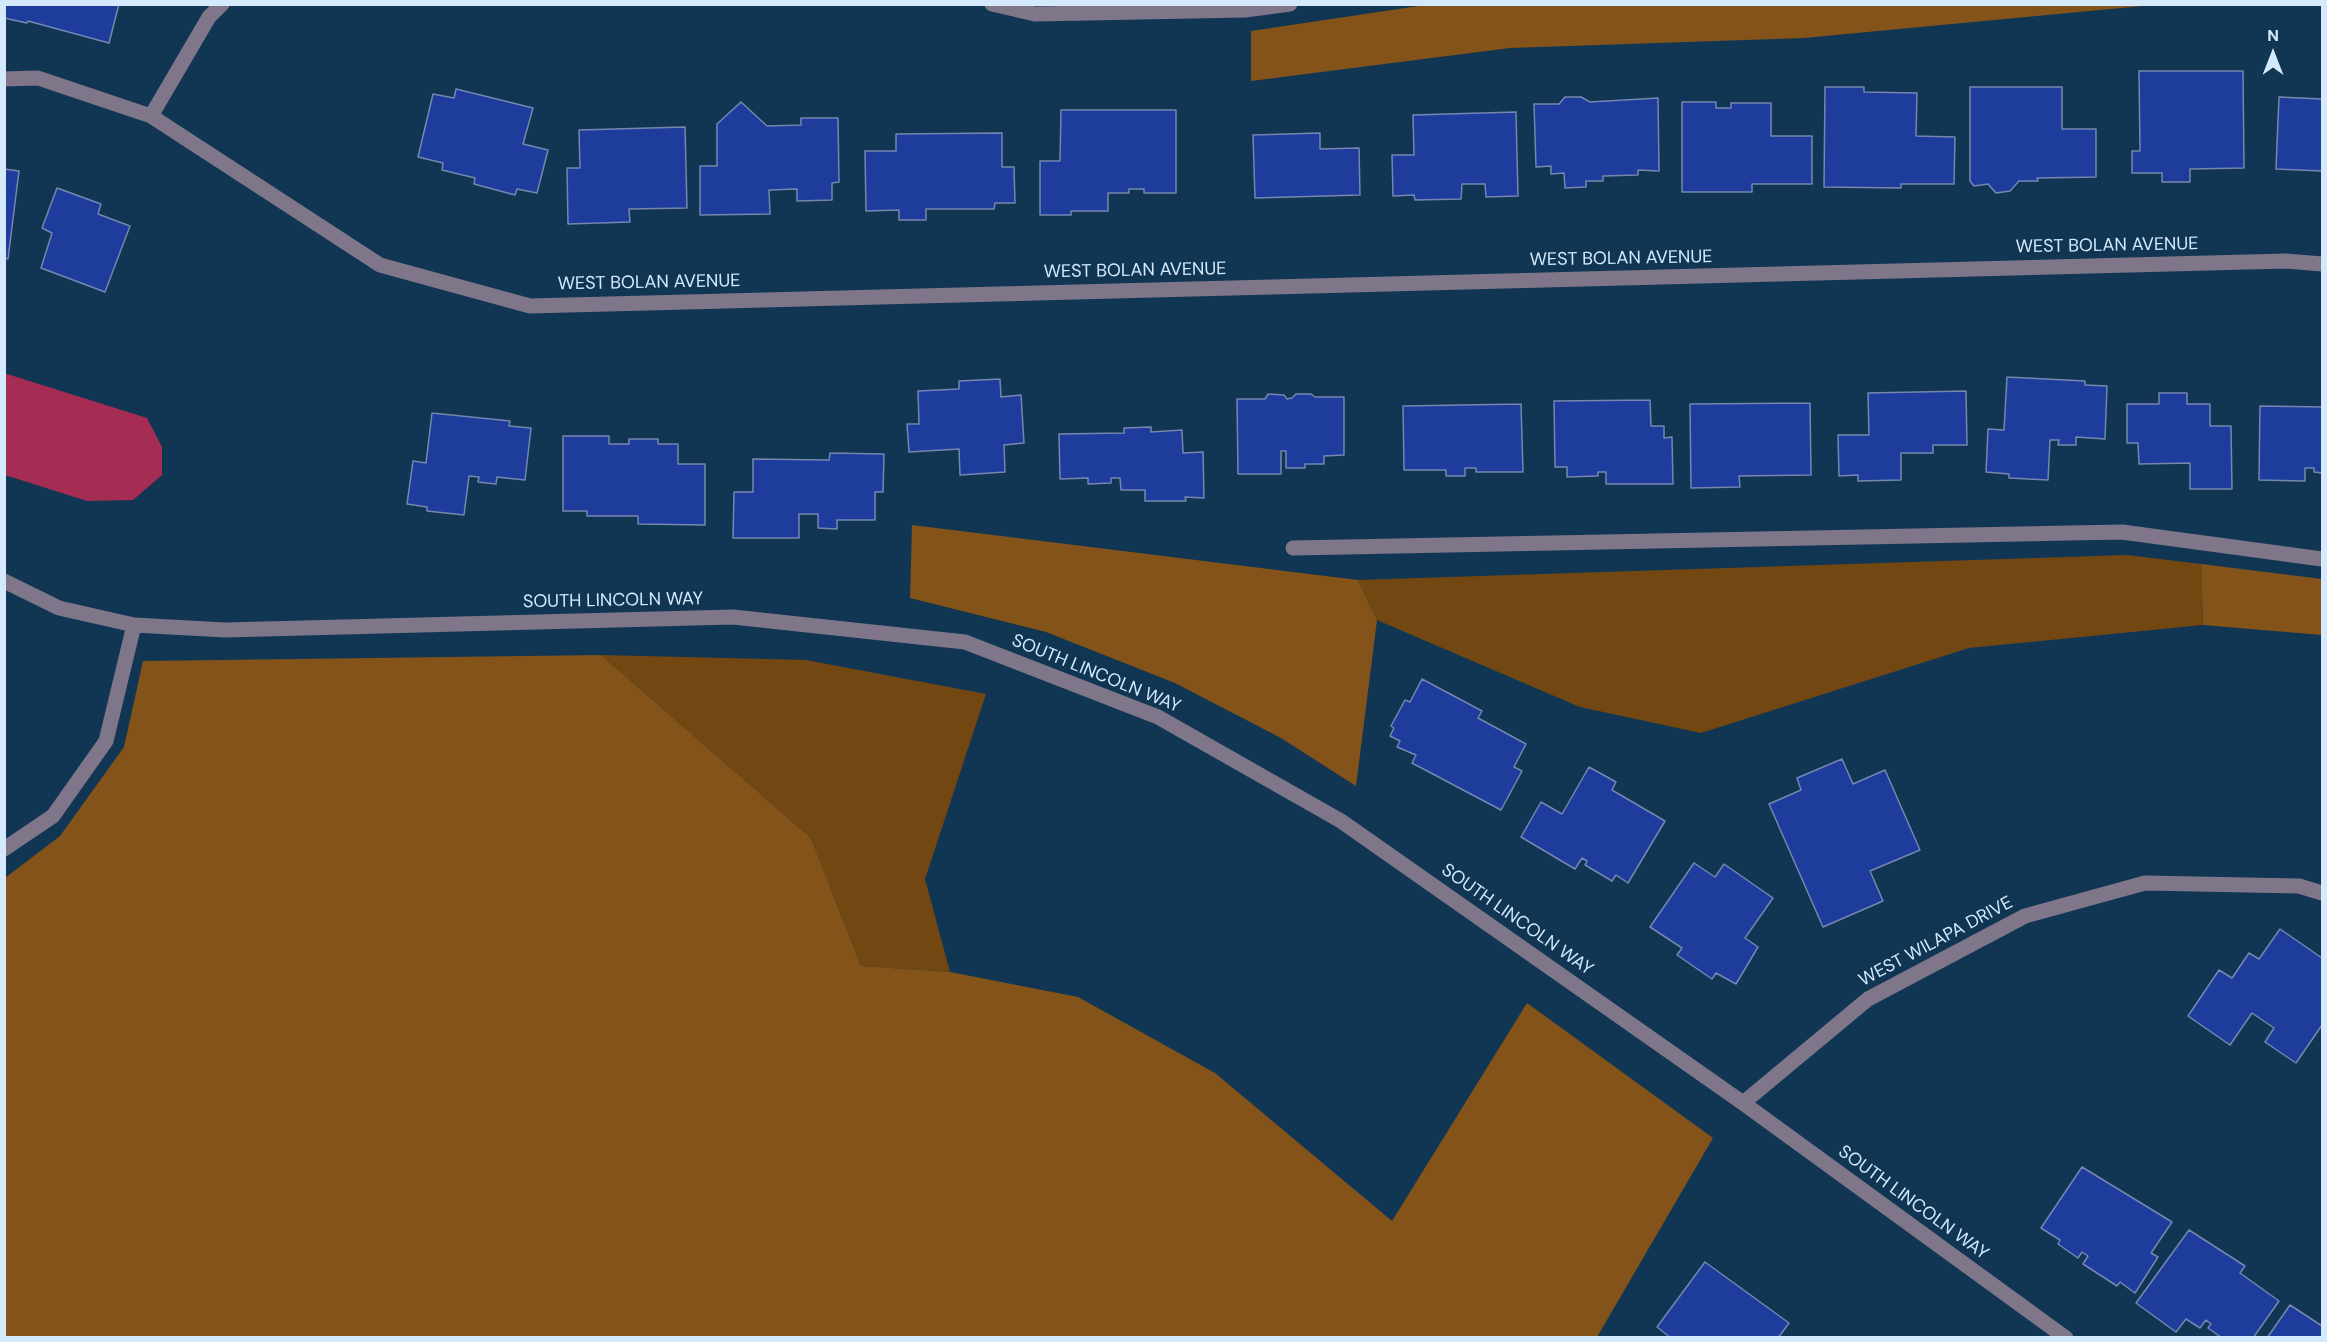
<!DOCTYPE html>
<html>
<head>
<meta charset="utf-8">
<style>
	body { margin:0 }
	#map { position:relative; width:2327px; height:1342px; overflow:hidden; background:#113653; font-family:"DM Sans",sans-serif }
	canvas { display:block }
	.frame { position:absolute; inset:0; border:6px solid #d4e9fb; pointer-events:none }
	.north { position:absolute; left:2243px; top:24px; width:60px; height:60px; -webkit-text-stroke:4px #113653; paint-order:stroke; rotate:0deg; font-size:16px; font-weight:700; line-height:24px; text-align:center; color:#d4e9fb }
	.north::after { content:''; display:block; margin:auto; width:21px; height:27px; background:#d4e9fb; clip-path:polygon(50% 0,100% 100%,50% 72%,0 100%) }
</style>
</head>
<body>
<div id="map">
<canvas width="2327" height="1342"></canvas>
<div class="frame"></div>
<div class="north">N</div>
</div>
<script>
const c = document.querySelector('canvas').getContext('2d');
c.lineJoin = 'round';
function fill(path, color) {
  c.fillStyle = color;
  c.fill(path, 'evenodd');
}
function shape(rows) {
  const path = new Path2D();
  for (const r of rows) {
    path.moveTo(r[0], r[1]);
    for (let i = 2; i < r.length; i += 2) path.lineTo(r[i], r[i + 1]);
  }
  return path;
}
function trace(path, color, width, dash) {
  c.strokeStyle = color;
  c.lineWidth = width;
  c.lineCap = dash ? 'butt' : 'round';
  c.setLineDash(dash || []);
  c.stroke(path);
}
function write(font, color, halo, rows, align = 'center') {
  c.font = font + ' "DM Sans",sans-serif';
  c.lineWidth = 5;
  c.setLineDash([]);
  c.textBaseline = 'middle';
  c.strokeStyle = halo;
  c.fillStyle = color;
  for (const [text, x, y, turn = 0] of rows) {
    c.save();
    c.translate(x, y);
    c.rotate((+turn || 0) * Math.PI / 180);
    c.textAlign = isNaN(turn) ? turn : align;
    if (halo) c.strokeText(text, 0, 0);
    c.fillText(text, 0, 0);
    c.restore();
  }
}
const green = shape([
	[2127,555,2201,564,2203,625,1969,648,1701,733,1580,707,1377,620,1358,580],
	[601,655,806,660,986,694,925,879,950,972,861,966,811,838]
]);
const forest = shape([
	[1425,5,1425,4,2153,5,1804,38,1510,48,1251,81,1251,31],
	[912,525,1358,580,1377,620,1356,786,1281,738,1175,683,1046,632,910,598],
	[2201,564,2322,579,2322,635,2203,625],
	[601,655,811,838,861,966,950,972,1078,997,1215,1073,1392,1221,1527,1003,1713,1138,1597,1337,5,1337,5,878,60,836,124,747,143,661]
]);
const water = shape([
	[4,373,147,418,162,447,162,475,133,500,87,501,5,475]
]);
const building = shape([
	[4,4,119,4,109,43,28,21,27,23,4,18,4,4],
	[2139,71,2243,71,2244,168,2190,169,2190,182,2162,182,2162,173,2132,173,2132,151,2140,151,2139,71],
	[1825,87,1864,87,1864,92,1917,93,1916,136,1955,137,1954,184,1901,184,1901,188,1824,187,1825,87],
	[1970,87,2062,87,2062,129,2096,129,2096,177,2037,178,2038,181,2019,181,2010,191,1996,193,1988,184,1974,186,1970,181,1970,87],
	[456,89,533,108,523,144,548,150,537,193,517,189,515,195,474,184,475,178,442,170,443,163,418,157,433,94,454,98,456,89],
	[1565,97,1581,97,1590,102,1658,98,1659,171,1638,170,1638,175,1603,176,1603,181,1586,181,1586,187,1565,188,1564,173,1551,174,1551,166,1536,167,1534,104,1559,104,1565,97],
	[2279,97,2322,99,2322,171,2276,169,2279,97],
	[741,102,767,126,801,125,801,118,838,118,839,182,832,183,832,200,797,201,797,189,769,190,770,214,700,215,700,166,717,166,717,124,741,102],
	[1682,102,1716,102,1716,108,1731,108,1731,103,1771,103,1771,136,1812,136,1812,184,1752,184,1752,192,1682,192,1682,102],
	[1061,110,1176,110,1176,193,1144,193,1144,189,1129,189,1129,193,1108,193,1108,211,1071,211,1071,215,1040,215,1040,161,1060,161,1061,110],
	[1516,112,1518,196,1486,197,1485,184,1462,184,1461,199,1415,200,1414,195,1393,196,1392,155,1414,155,1413,115,1516,112],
	[685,127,687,208,629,209,630,222,568,224,567,168,580,168,579,130,685,127],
	[1002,133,1002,167,1014,167,1015,203,995,203,994,209,926,209,926,220,899,220,899,210,866,211,865,151,896,151,896,134,1002,133],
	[1320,133,1320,149,1359,148,1360,195,1255,198,1253,135,1320,133],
	[4,169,19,171,8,259,4,258,4,169],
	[57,188,101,204,98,214,130,226,105,292,41,268,52,233,42,228,57,188],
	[2007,377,2085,381,2085,385,2107,386,2105,439,2076,437,2076,445,2058,445,2059,440,2050,440,2048,480,2009,478,2009,474,1986,472,1988,429,2004,430,2007,377],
	[1000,379,1001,397,1021,395,1024,443,1004,445,1005,472,960,475,959,449,909,452,907,424,919,424,918,391,959,389,959,381,1000,379],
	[1966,391,1967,445,1933,445,1933,453,1901,453,1901,480,1858,481,1858,475,1839,476,1838,435,1869,435,1868,393,1966,391],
	[2159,393,2187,393,2187,404,2210,404,2210,426,2231,426,2232,489,2190,489,2190,463,2139,464,2138,443,2127,443,2127,404,2159,404,2159,393],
	[1268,394,1284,395,1287,399,1292,398,1296,394,1311,394,1315,397,1344,397,1344,455,1324,456,1324,464,1305,464,1305,468,1286,468,1286,451,1281,451,1281,474,1238,474,1237,399,1265,399,1268,394],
	[1650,400,1651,426,1664,426,1664,438,1672,437,1673,484,1606,484,1606,472,1598,472,1598,476,1567,477,1567,467,1555,467,1554,401,1650,400],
	[1810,403,1811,475,1739,476,1740,487,1691,488,1690,404,1810,403],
	[1521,404,1523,472,1476,472,1476,468,1465,468,1465,476,1446,476,1446,470,1404,470,1403,406,1521,404],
	[2260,406,2322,407,2322,473,2314,472,2314,468,2305,468,2305,481,2259,480,2260,406],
	[432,413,510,421,509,426,531,428,525,480,497,477,496,484,478,482,479,477,469,476,464,515,427,511,427,507,407,504,413,461,426,463,432,413],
	[1151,427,1151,432,1182,430,1183,453,1203,452,1204,498,1185,497,1186,501,1145,501,1145,490,1121,490,1120,478,1111,478,1111,483,1088,484,1088,478,1060,479,1059,434,1124,433,1124,428,1151,427],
	[563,436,609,436,609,444,629,444,629,439,658,439,658,444,678,444,678,464,705,464,705,525,638,524,638,516,587,516,587,511,563,511,563,436],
	[830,453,884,454,883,492,875,492,875,520,837,520,837,529,818,528,818,514,799,514,799,538,733,538,734,492,753,492,753,459,829,460,830,453],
	[1422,679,1482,711,1478,718,1526,744,1514,767,1522,771,1501,810,1412,763,1416,755,1397,747,1400,741,1390,736,1394,728,1391,726,1405,700,1410,702,1422,679],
	[1842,759,1853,784,1885,770,1920,850,1870,871,1883,901,1823,927,1769,804,1801,790,1797,778,1842,759],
	[1589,767,1616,782,1612,790,1665,821,1628,883,1616,875,1612,881,1585,865,1587,861,1582,858,1575,869,1521,837,1541,802,1562,814,1589,767],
	[1694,863,1715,877,1724,864,1773,898,1745,938,1758,947,1736,984,1716,973,1712,979,1677,955,1682,948,1650,927,1694,863],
	[2280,929,2322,958,2322,1025,2296,1063,2265,1042,2274,1028,2252,1013,2230,1045,2188,1016,2219,970,2232,978,2249,953,2259,959,2280,929],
	[2082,1167,2172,1222,2151,1253,2158,1257,2135,1293,2120,1282,2117,1286,2083,1264,2088,1256,2082,1252,2078,1258,2058,1244,2060,1240,2041,1228,2082,1167],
	[2189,1230,2245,1266,2240,1273,2279,1301,2253,1338,2222,1338,2208,1328,2211,1324,2206,1320,2200,1328,2186,1319,2176,1332,2136,1303,2189,1230],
	[1705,1262,1789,1323,1778,1338,1671,1338,1657,1327,1705,1262],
	[2290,1305,2322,1326,2322,1338,2267,1338,2290,1305]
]);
const minor = shape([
	[992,4,1035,14,1245,10,1290,4],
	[4,79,38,78,151,116,380,265,530,306,2286,261,2322,264],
	[151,116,209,17,222,4],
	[1293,548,2122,532,2322,559],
	[4,581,59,608,134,625,225,630,733,617,965,642,1158,717,1341,821,1743,1103,2066,1338],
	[4,849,53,816,106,741,134,625],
	[1743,1103,1868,999,2025,916,2145,883,2299,886,2322,893]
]);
const streetNames = [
	["WEST BOLAN AVENUE",2107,246,-1],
	["WEST BOLAN AVENUE",1621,259,-1],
	["WEST BOLAN AVENUE",1135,271,-1],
	["WEST BOLAN AVENUE",649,283,-1],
	["SOUTH LINCOLN WAY",613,601,-1],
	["SOUTH LINCOLN WAY",1096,674,22],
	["SOUTH LINCOLN WAY",1517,920,35],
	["WEST WILAPA DRIVE",1936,942,-28],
	["SOUTH LINCOLN WAY",1913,1203,36]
];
fill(green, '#734712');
fill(forest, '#83531a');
fill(water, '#a52c53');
fill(building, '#1e3c9b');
trace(building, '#7587b1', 1.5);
trace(minor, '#7f7689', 15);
write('18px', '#d4e9fb', '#113653', streetNames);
</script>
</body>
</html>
